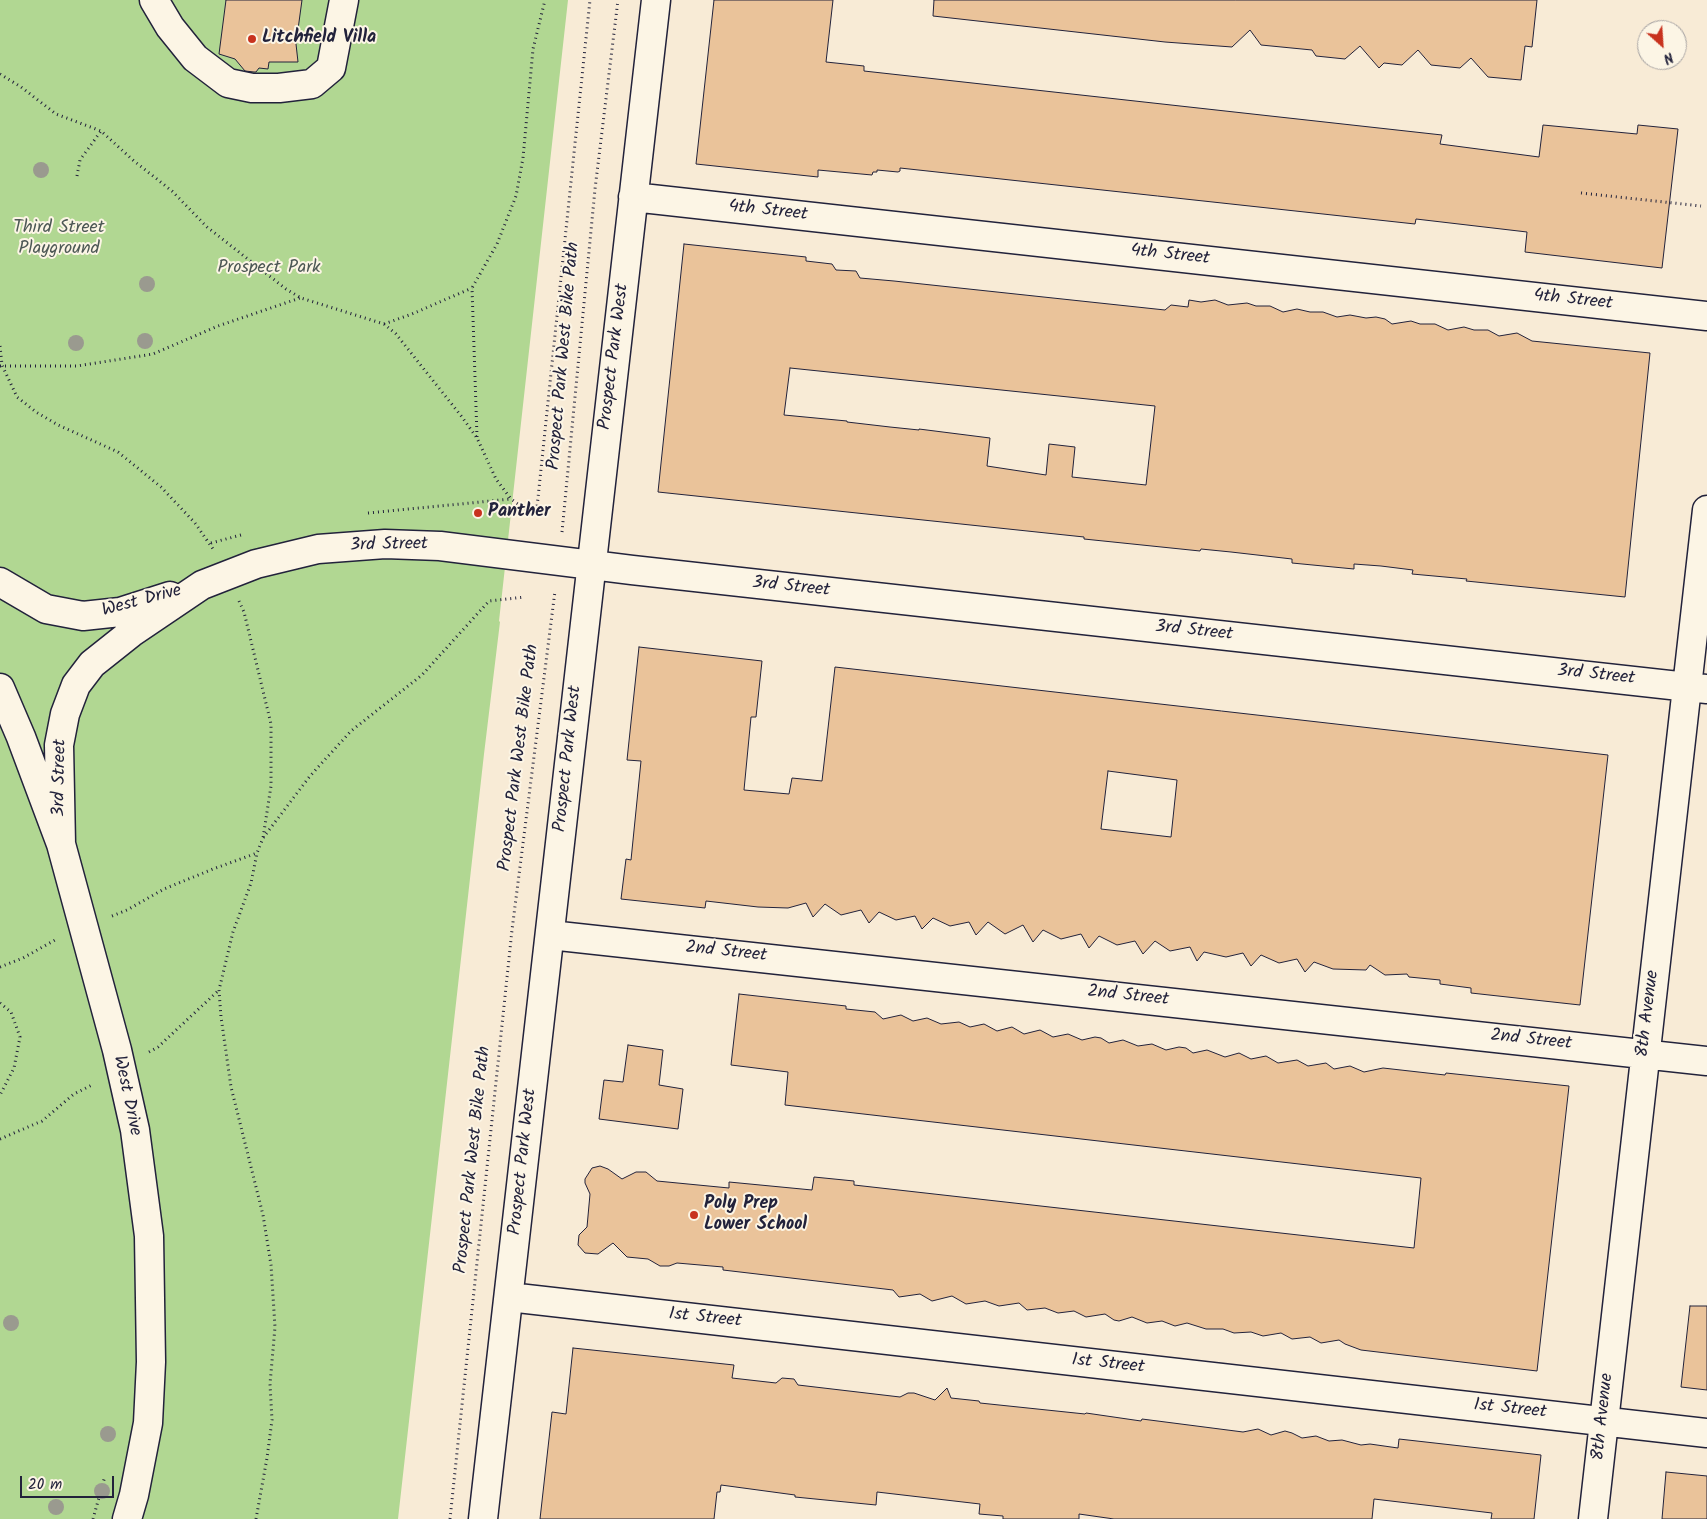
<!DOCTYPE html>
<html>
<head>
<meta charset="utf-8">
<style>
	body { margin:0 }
	#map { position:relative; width:1707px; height:1519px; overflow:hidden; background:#f8ebd6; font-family:Kalam,sans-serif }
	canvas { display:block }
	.north { position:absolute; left:1637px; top:20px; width:50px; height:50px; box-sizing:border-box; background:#fcf5e5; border:1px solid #a5a1a1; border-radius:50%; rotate:154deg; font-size:14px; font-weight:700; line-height:20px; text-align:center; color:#22223b }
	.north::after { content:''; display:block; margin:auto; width:18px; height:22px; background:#c8321e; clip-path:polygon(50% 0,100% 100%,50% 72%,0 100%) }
	.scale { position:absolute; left:20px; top:1476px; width:94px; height:22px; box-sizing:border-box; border:2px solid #22223b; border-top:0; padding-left:6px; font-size:15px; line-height:18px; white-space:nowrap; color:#22223b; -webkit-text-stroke:4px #fcf5e5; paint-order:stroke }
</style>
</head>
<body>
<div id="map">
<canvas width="1707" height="1519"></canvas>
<div class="north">N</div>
<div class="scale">20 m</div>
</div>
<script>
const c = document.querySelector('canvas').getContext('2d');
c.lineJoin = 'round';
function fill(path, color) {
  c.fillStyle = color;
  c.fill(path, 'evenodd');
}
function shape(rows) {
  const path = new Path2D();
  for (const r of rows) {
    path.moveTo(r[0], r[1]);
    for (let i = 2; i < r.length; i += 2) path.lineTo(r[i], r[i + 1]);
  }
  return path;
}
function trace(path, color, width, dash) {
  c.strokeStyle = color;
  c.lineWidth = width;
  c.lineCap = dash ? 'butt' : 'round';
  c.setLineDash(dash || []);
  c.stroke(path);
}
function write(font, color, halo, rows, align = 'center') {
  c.font = font + ' Kalam,sans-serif';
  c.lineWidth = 4;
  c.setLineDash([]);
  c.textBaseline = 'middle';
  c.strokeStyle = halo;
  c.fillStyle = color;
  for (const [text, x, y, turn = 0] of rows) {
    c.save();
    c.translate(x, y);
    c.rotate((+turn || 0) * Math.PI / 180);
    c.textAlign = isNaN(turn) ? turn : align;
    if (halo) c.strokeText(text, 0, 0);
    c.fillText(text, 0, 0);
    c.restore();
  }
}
const green = shape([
	[0,0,568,0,499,621,500,622,484,754,398,1519,0,1519]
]);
const building = shape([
	[226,0,302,0,296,44,298,62,269,62,268,69,259,68,256,72,254,72,245,71,235,59,219,54,226,0],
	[714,0,833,0,826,62,864,66,864,71,1442,135,1440,144,1539,157,1543,125,1637,134,1638,125,1678,129,1662,268,1525,252,1527,232,1416,219,1415,224,900,168,900,171,898,172,877,170,877,172,873,172,872,175,818,170,818,177,696,164,714,0],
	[934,0,1537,0,1532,47,1525,46,1521,80,1488,77,1471,58,1460,68,1431,65,1418,50,1402,65,1384,63,1379,68,1360,46,1345,59,1316,56,1312,50,1261,45,1250,30,1232,47,1165,42,933,16,934,0],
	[684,244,806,257,806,261,832,264,836,270,856,271,860,278,894,281,1165,310,1171,305,1188,307,1189,300,1201,302,1215,300,1228,305,1247,303,1256,306,1270,306,1283,312,1297,309,1310,312,1323,312,1337,317,1350,315,1366,318,1376,317,1385,319,1392,324,1411,321,1420,324,1435,324,1448,330,1464,327,1474,330,1488,330,1499,336,1517,333,1532,341,1650,353,1625,597,1466,581,1467,579,1412,574,1413,570,1381,566,1354,564,1354,569,1292,563,1292,559,1231,552,1201,549,1200,551,1084,539,1084,537,658,492,684,244],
	[790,368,1155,406,1146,485,1072,477,1075,447,1049,444,1046,475,987,466,990,438,919,429,919,430,890,427,847,422,847,421,784,415,790,368],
	[639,647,762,661,756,717,751,717,744,790,789,794,792,778,822,781,835,667,1608,755,1580,1005,1471,993,1471,988,1440,984,1440,980,1409,977,1407,974,1385,975,1370,965,1366,970,1333,969,1314,962,1305,972,1297,959,1279,963,1261,955,1251,966,1243,953,1226,957,1204,952,1197,961,1190,947,1170,951,1155,941,1143,954,1135,941,1117,945,1099,936,1089,948,1081,934,1061,939,1043,930,1033,942,1023,925,1005,934,988,922,976,935,969,922,950,926,933,918,922,929,915,916,896,920,879,912,869,923,861,910,841,915,825,904,813,917,806,903,788,908,758,907,706,901,705,908,621,899,626,859,631,860,641,761,627,760,639,647],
	[1108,771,1177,780,1171,837,1101,829,1108,771],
	[739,994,846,1006,846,1009,875,1012,883,1019,901,1015,913,1021,927,1018,941,1024,959,1022,970,1027,984,1024,997,1031,1012,1027,1024,1034,1040,1030,1053,1037,1068,1034,1082,1040,1095,1037,1101,1038,1109,1043,1123,1040,1138,1046,1152,1044,1166,1050,1179,1047,1186,1048,1193,1053,1207,1050,1225,1057,1239,1053,1251,1059,1266,1056,1278,1063,1297,1060,1308,1066,1326,1063,1334,1069,1350,1066,1364,1072,1383,1068,1445,1075,1446,1073,1569,1086,1537,1371,1361,1350,1345,1344,1339,1340,1321,1343,1310,1337,1292,1339,1281,1333,1263,1336,1251,1332,1234,1333,1223,1329,1206,1329,1187,1323,1175,1326,1162,1321,1147,1323,1132,1317,1119,1321,1114,1320,1105,1314,1086,1317,1074,1311,1058,1313,1045,1308,1027,1310,1019,1303,999,1306,985,1301,966,1304,952,1296,932,1301,920,1294,899,1297,893,1290,723,1270,723,1267,677,1263,669,1266,660,1266,648,1259,627,1257,613,1243,598,1254,585,1253,578,1245,579,1235,587,1227,590,1194,585,1183,585,1179,592,1168,600,1166,608,1169,622,1179,636,1172,646,1172,657,1181,729,1188,729,1182,812,1190,814,1177,854,1181,854,1185,1414,1248,1421,1178,785,1105,788,1072,731,1065,739,994],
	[628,1045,663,1050,659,1085,683,1089,678,1129,599,1119,604,1080,623,1082,628,1045],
	[1690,1306,1707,1306,1707,1390,1681,1387,1690,1306],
	[573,1348,734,1365,732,1378,776,1383,782,1378,794,1379,798,1385,900,1397,908,1393,914,1393,935,1400,947,1388,951,1398,979,1401,980,1403,1085,1414,1086,1413,1141,1421,1142,1419,1243,1432,1258,1429,1271,1435,1285,1431,1292,1433,1302,1438,1316,1436,1329,1441,1342,1440,1361,1445,1370,1444,1398,1448,1399,1439,1541,1455,1534,1519,1491,1519,1492,1513,1374,1499,1372,1519,1114,1519,1079,1514,1079,1519,1003,1519,1003,1516,979,1514,980,1504,877,1492,876,1505,795,1497,795,1495,721,1485,720,1492,717,1492,714,1519,540,1519,552,1412,566,1414,573,1348],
	[1666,1472,1707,1476,1707,1519,1662,1519,1666,1472]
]);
const path = shape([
	[0,74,21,87,56,114,101,131],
	[77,176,80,160,101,131,134,161,172,191,207,227,286,289,301,298,384,324,396,334,462,417,477,438,496,479,511,499,536,517,590,0],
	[1581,193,1701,206],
	[384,324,412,314,472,288],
	[0,346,2,365,17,397,36,412,58,425,118,452,161,487,195,523,213,549],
	[0,366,77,366,153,354,218,326,300,298],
	[477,437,472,288,497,244,516,196,523,158,533,49,545,0],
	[368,513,511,499],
	[562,532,595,189,618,0],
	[211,543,241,535],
	[239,601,244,612,271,724,271,786,263,838],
	[112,916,127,910,164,889,213,869,257,853],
	[0,967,23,958,55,940],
	[0,1003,11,1012,20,1037,14,1068,0,1095],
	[149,1052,158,1047,219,990],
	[0,1139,42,1121,74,1094,94,1084],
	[93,1519,105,1476],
	[256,1519,267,1458,272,1420,270,1384,275,1327,271,1265,263,1215,231,1087,221,1017,219,990,233,932,251,883,257,853,263,838,310,776,351,731,422,675,489,601,525,597],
	[450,1519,512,930,555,591]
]);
const minor = shape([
	[154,0,170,27,195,58,228,83,252,88,279,88,312,84,331,68,344,0],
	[633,197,1707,316],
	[0,582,46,609,83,616,120,612,170,596],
	[0,688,21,737,61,844,117,1050,135,1130,149,1236,151,1362,148,1423,134,1495,127,1519],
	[61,844,59,745,65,714,76,685,92,664,131,633,202,585,256,564,318,549,385,544,440,546,632,570,1707,689],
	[550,935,1707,1061],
	[509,1297,1707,1433],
	[483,1519,656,0],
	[1593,1519,1707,510]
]);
const trees = [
	[41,170],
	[147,284],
	[145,341],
	[76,343],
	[11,1323],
	[108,1434],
	[102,1491],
	[56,1507]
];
const markers = [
	[252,39,5,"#c8321e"],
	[478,513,5,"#c8321e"],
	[694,1215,5,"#c8321e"]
];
const poiNames = [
	["Litchfield Villa",262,39],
	["Panther",488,513],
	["Poly Prep",704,1205],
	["Lower School",704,1226]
];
const streetNames = [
	["4th Street",768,212,6],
	["4th Street",1170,256,6],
	["4th Street",1573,301,6],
	["Prospect Park West Bike Path",565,356,-85],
	["Prospect Park West",615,357,-83],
	["3rd Street",389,546,-1],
	["3rd Street",791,588,6],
	["West Drive",142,602,-15],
	["3rd Street",1194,632,6],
	["3rd Street",1596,676,6],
	["Prospect Park West Bike Path",520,758,-83],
	["Prospect Park West",569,759,-84],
	["3rd Street",61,778,-89],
	["2nd Street",726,953,6],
	["2nd Street",1128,997,6],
	["8th Avenue",1649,1014,-83],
	["2nd Street",1531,1041,6],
	["West Drive",126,1096,78],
	["Prospect Park West Bike Path",474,1160,-84],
	["Prospect Park West",524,1162,-84],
	["1st Street",705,1319,6],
	["1st Street",1108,1365,6],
	["1st Street",1510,1410,6],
	["8th Avenue",1604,1417,-84]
];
const parkNames = [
	["Third Street",59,229],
	["Playground",59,250],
	["Prospect Park",269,269]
];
fill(green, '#b1d792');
fill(building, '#eac39a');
trace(building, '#22223b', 1);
trace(minor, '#22223b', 31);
trace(path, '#22223b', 3, [1, 4]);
trace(minor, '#fcf5e5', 28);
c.fillStyle = '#9a9a8f';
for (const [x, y] of trees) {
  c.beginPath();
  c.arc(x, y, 8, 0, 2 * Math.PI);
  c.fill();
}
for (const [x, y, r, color] of markers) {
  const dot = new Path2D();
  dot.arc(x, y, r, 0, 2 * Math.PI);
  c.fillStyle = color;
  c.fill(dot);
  trace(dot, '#fcf5e5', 2);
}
write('bold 18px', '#22223b', '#fcf5e5', poiNames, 'left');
write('18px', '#22223b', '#fcf5e5', streetNames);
write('18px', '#4d5855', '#fcf5e5', parkNames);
</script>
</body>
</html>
